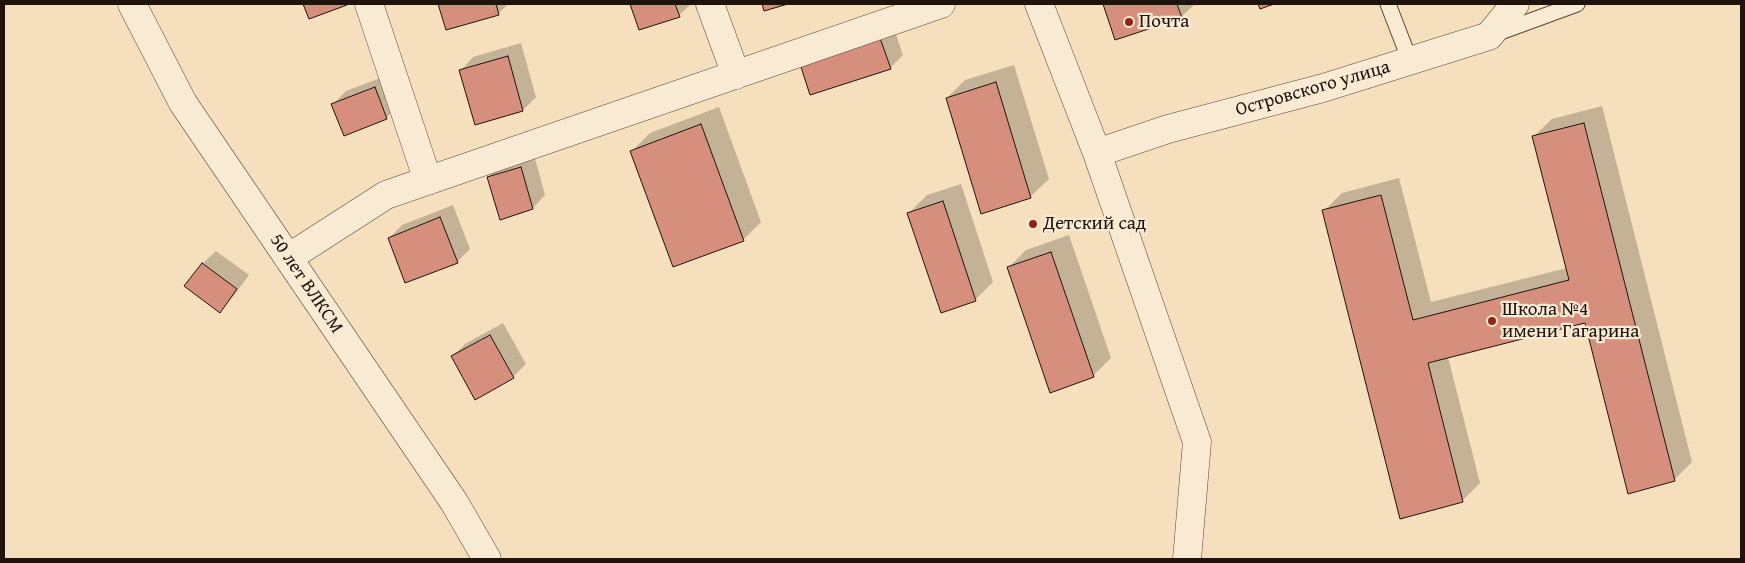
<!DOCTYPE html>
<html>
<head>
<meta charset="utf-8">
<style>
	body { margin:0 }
	#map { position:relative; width:1745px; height:563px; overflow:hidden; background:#f6dfbc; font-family:"Gentium Book Plus",serif }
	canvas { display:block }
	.frame { position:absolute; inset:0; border:5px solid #1f130e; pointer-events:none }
</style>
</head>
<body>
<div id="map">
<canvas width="1745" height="563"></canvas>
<div class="frame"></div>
</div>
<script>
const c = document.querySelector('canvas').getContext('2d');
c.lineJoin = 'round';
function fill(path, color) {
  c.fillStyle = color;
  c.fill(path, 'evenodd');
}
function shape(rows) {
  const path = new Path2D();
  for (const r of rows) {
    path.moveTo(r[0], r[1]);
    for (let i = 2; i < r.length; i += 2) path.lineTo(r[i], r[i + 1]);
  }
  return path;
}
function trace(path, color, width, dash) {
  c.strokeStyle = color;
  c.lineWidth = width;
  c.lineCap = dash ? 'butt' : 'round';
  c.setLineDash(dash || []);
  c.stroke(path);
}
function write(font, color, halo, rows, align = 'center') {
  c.font = font + ' "Gentium Book Plus",serif';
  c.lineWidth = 4.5;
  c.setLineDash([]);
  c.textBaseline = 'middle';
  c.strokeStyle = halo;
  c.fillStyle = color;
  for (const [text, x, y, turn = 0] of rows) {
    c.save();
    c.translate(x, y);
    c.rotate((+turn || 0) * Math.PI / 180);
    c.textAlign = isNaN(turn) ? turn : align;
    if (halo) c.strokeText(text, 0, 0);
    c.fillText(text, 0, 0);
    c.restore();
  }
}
const shadow = shape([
	[439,4,508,4,498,14,446,29],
	[632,4,691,4,679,15,640,28],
	[1104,4,1195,4,1181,17,1115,39],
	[893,26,903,55,890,68,814,52],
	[521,43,536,97,523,110,476,124,461,70,473,57],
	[1014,65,1049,179,1030,197,947,98,965,80],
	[388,75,399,105,386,118,333,104,346,91],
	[1602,106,1692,462,1674,480,1586,322,1448,357,1480,483,1462,501,1324,211,1342,193,1399,178,1431,302,1567,268,1533,137,1552,119],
	[719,107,761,222,743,240,632,151,650,133],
	[534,155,545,195,533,208,488,178,501,165],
	[961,184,993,282,975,300,909,213,927,195],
	[453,205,470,249,457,262,389,238,402,225],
	[1069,235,1111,358,1093,376,1008,268,1026,250],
	[216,251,249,275,232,298,219,311,186,286,203,263],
	[503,323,526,364,513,377,452,357,465,344]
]);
const building = shape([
	[303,4,347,4,347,5,309,19,303,4],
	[438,4,496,4,499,15,446,30,438,4],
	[630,4,675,4,680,17,639,30,630,4],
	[762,4,788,4,764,11,762,4],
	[1103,4,1177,4,1182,18,1115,40,1103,4],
	[1258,4,1274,4,1260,9,1258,4],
	[880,38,891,69,810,95,800,64,880,38],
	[508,56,523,111,475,125,459,70,508,56],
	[996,82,1031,198,981,214,946,98,996,82],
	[375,87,387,119,344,136,331,104,375,87],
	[1584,123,1675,481,1628,494,1585,323,1428,363,1463,502,1400,519,1322,210,1381,195,1413,320,1569,280,1532,136,1584,123],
	[701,124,744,241,673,267,630,151,701,124],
	[521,167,533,209,500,220,487,177,521,167],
	[943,201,976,301,941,313,907,213,943,201],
	[440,217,458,263,405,283,388,238,440,217],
	[1051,252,1094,377,1050,393,1007,267,1051,252],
	[202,263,237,289,220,313,184,286,202,263],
	[490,335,514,378,475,400,451,356,490,335]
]);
const service = shape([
	[1388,4,1410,61],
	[1495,34,1577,4]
]);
const minor = shape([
	[132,4,183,103,454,502,487,559],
	[369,4,428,181],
	[710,4,736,75],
	[1039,4,1097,153,1197,442,1187,559],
	[1097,153,1168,129,1323,88,1489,36,1515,4],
	[288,258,386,195,941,4]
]);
const markers = [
	[1129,22,5,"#8f2418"],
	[1033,224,5,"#8f2418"],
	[1492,321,5,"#8f2418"]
];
const poiNames = [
	["Почта",1139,22],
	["Детский сад",1043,224],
	["Школа №4",1502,310],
	["имени Гагарина",1502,332]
];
const streetNames = [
	["Островского улица",1313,89,-16],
	["50 лет ВЛКСМ",306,284,56]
];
fill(shadow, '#0003');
fill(building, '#d68e7d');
trace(building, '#1f130e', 1);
trace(service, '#55463a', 17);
trace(minor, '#55463a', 29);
trace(service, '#f9ead3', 15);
trace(minor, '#f9ead3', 28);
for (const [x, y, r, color] of markers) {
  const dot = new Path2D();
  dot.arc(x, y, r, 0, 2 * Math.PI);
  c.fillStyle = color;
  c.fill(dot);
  trace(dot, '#f9ead3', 2);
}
write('19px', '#1f130e', '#f9ead3', poiNames, 'left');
write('19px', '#1f130e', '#f9ead3', streetNames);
</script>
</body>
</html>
